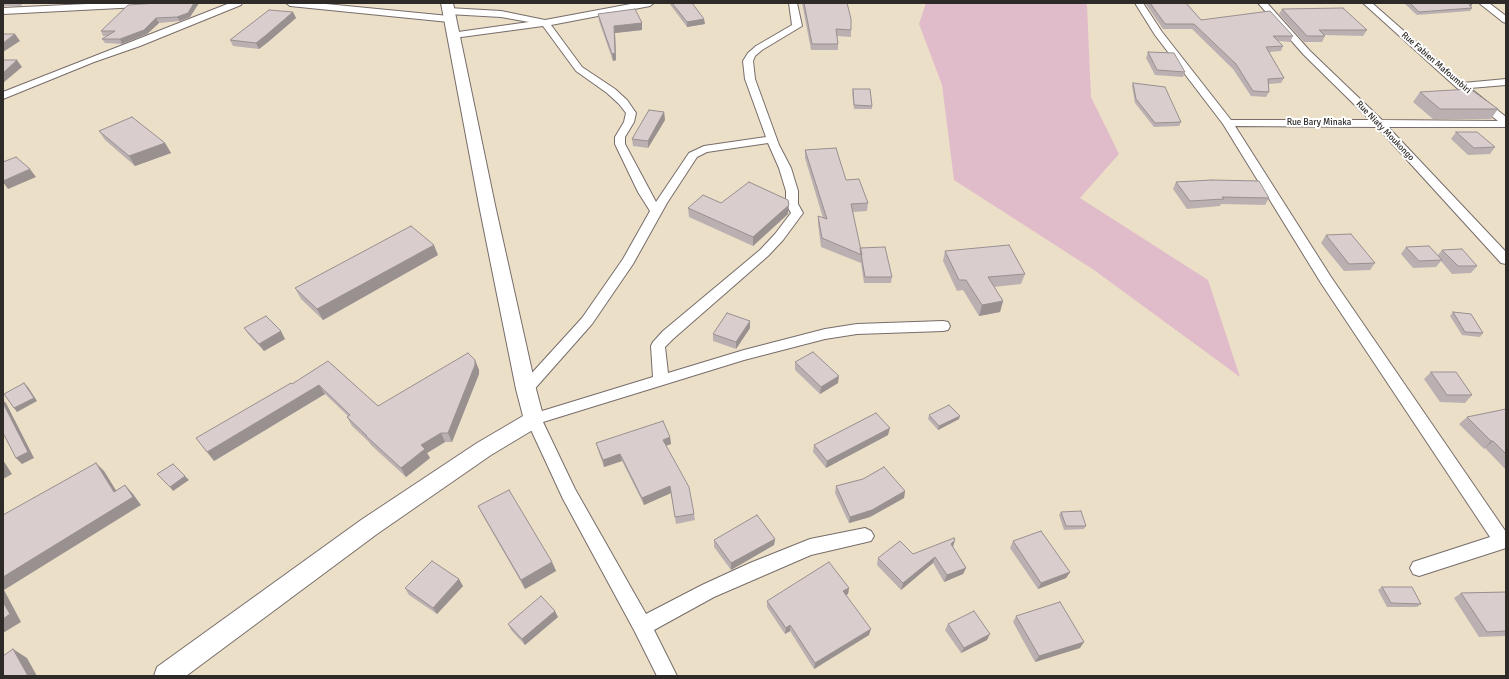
<!DOCTYPE html>
<html>
<head>
<meta charset="utf-8">
<style>
	body { margin:0 }
	#map { position:relative; width:1509px; height:679px; overflow:hidden; background:#fbeeeb; font-family:Signika,sans-serif }
	canvas { display:block }
	.frame { position:absolute; inset:0; border:4px solid #2e2a28; pointer-events:none }
</style>
</head>
<body>
<div id="map">
<canvas width="1509" height="679"></canvas>
<div class="frame"></div>
</div>
<script>
const c = document.querySelector('canvas').getContext('2d');
c.lineJoin = 'round';
function fill(path, color) {
  c.fillStyle = color;
  c.fill(path, 'evenodd');
}
function shape(rows) {
  const path = new Path2D();
  for (const r of rows) {
    path.moveTo(r[0], r[1]);
    for (let i = 2; i < r.length; i += 2) path.lineTo(r[i], r[i + 1]);
  }
  return path;
}
function trace(path, color, width, dash) {
  c.strokeStyle = color;
  c.lineWidth = width;
  c.lineCap = dash ? 'butt' : 'round';
  c.setLineDash(dash || []);
  c.stroke(path);
}
function write(font, color, halo, rows, align = 'center') {
  c.font = font + ' Signika,sans-serif';
  c.lineWidth = 4;
  c.setLineDash([]);
  c.textBaseline = 'middle';
  c.strokeStyle = halo;
  c.fillStyle = color;
  for (const [text, x, y, turn = 0] of rows) {
    c.save();
    c.translate(x, y);
    c.rotate((+turn || 0) * Math.PI / 180);
    c.textAlign = isNaN(turn) ? turn : align;
    if (halo) c.strokeText(text, 0, 0);
    c.fillText(text, 0, 0);
    c.restore();
  }
}
const green = shape([
	[3,3,1506,3,1506,676,3,676]
]);
const water = shape([
	[926,3,1083,3,1087,5,1091,97,1119,154,1080,198,1208,280,1240,377,1094,270,954,180,942,85,919,24]
]);
const minor = shape([
	[108,3,163,3,159,6,3,14,3,8,108,3],
	[230,3,242,3,241,5,140,46,94,62,3,99,3,92,230,3],
	[286,3,316,3,449,16,453,19,449,22,290,6,286,3],
	[636,3,654,3,650,6,551,25,582,67,615,89,627,100,636,113,634,122,625,137,625,144,656,202,689,153,704,146,766,137,745,79,743,61,748,53,756,46,792,25,789,3,797,3,802,26,762,50,755,56,753,61,755,79,779,145,791,168,798,191,798,204,803,213,783,240,768,256,673,339,665,347,668,373,744,350,825,329,857,324,943,321,948,322,950,326,948,330,943,331,857,334,825,339,744,360,543,422,575,489,646,614,702,585,750,563,810,539,865,528,871,531,874,536,871,541,811,555,714,597,654,630,677,676,657,676,635,632,563,499,526,419,529,415,653,377,651,346,653,342,663,331,760,250,775,234,791,213,786,204,786,191,779,168,768,143,707,152,697,157,667,203,633,264,592,324,531,393,526,395,521,393,519,389,521,385,582,318,623,259,650,211,638,192,615,144,615,137,624,122,626,113,619,104,607,93,576,71,543,26,454,38,449,35,451,33,529,22,501,17,448,14,444,11,448,8,501,11,545,20,636,3],
	[1135,3,1143,3,1162,32,1231,120,1370,120,1304,55,1258,3,1267,3,1310,51,1382,120,1498,121,1457,88,1363,3,1372,3,1463,83,1506,79,1506,85,1470,88,1506,117,1506,127,1388,127,1506,252,1506,264,1501,263,1377,127,1235,126,1331,277,1506,532,1506,548,1419,576,1413,574,1410,568,1413,562,1490,537,1321,283,1223,124,1155,35,1135,3],
	[1479,3,1489,3,1506,16,1506,23,1503,22,1479,3]
]);
const tertiary = shape([
	[441,3,453,3,495,205,536,389,544,419,541,425,491,455,377,534,186,676,154,676,157,667,361,520,477,443,523,416,516,389,479,205,441,3]
]);
const wall = shape([
	[3,3,23,3,21,6,3,6],
	[157,3,199,3,190,17,180,21,159,23,147,34,122,44,105,43,102,39,107,36,103,36,101,31],
	[669,3,692,3,705,24,687,27],
	[802,3,847,3,851,30,851,37,837,36,838,44,838,50,811,50],
	[1145,3,1186,3,1201,20,1293,36,1290,42,1278,41,1283,46,1281,51,1269,52,1284,78,1281,83,1269,84,1269,92,1266,97,1251,96,1233,69,1192,29,1163,29],
	[1404,3,1469,3,1472,5,1471,7,1472,8,1470,11,1417,15],
	[1491,3,1506,3,1506,4,1492,3],
	[1282,9,1367,30,1363,36,1325,35,1325,36,1322,42,1304,42,1279,14],
	[293,12,296,18,268,42,259,49,233,46,230,40],
	[598,14,642,23,642,30,615,33,616,60,613,61,599,21],
	[1148,52,1185,72,1183,77,1155,75,1146,58],
	[1133,83,1181,122,1179,126,1154,127,1135,103,1132,86],
	[853,89,872,106,872,109,854,109,852,92],
	[1420,92,1498,109,1491,119,1433,119,1413,102],
	[664,112,665,120,648,148,633,146,632,139],
	[99,131,165,143,171,153,135,166,105,140],
	[1456,132,1495,147,1490,154,1468,155,1451,139],
	[805,150,846,180,868,203,867,211,853,212,860,248,892,277,891,283,864,283,861,263,821,247,818,224,818,216,823,218,805,158],
	[1176,182,1269,198,1265,205,1221,204,1220,206,1187,209,1173,189],
	[721,203,788,214,753,246,689,217,688,208],
	[1326,235,1375,263,1370,270,1344,271,1321,243],
	[1406,247,1438,255,1442,250,1477,266,1471,273,1452,274,1441,261,1436,267,1413,268,1401,254],
	[945,251,1025,274,1021,284,994,287,1003,301,1000,312,979,316,963,290,957,291,943,261],
	[438,255,323,320,301,299,295,288],
	[1453,312,1483,333,1480,337,1462,335,1450,316],
	[244,328,285,339,264,351,249,335],
	[750,328,736,349,713,341,713,334],
	[475,360,479,370,479,374,452,442,445,442,427,453,430,458,406,477,371,445,369,442,352,426,347,417,348,416,325,394,214,461,328,361,378,406],
	[795,362,838,383,820,394,795,370],
	[1431,372,1472,395,1465,403,1440,402,1424,379],
	[1506,409,1506,470,1485,448,1484,449,1459,424,1467,417],
	[929,415,959,419,938,430,928,419],
	[888,435,826,468,813,452,814,445],
	[670,437,671,444,666,446,694,514,695,520,676,524,671,493,644,505,622,461,604,467,598,450,596,443],
	[863,479,905,491,904,498,870,517,849,523,835,493,836,486],
	[478,506,552,562,556,571,525,589,483,516],
	[1061,512,1086,526,1084,529,1064,530,1059,515],
	[775,539,774,545,731,570,714,547,714,540],
	[1013,541,1070,572,1066,578,1038,589,1010,548],
	[953,547,966,568,963,574,944,582,933,563,901,590,877,565,878,558,913,554],
	[463,586,437,614,409,595,405,588],
	[1382,587,1421,604,1417,607,1387,607,1378,590],
	[849,588,848,594,846,595,869,635,814,669,790,631,785,634,767,607,767,601],
	[1506,592,1506,636,1479,637,1454,598,1461,593],
	[1016,616,1080,648,1035,662,1013,622],
	[558,617,525,645,511,630,508,624],
	[948,624,987,640,961,653,945,630]
]);
const shadedWall = shape([
	[194,3,199,3,190,17,180,21,177,17],
	[293,12,296,18,268,42,259,49,256,43],
	[156,18,159,23,147,34,122,44,120,39],
	[704,19,705,24,687,27,687,22],
	[642,23,642,30,615,33,616,60,613,61,612,54,614,26],
	[15,34,20,41,3,52,3,43],
	[17,60,22,67,3,83,3,73],
	[664,112,665,120,648,148,648,141],
	[165,143,171,153,135,166,129,156],
	[30,169,36,177,8,189,3,182,3,181],
	[789,205,788,214,753,246,753,237],
	[434,245,438,255,323,320,317,309],
	[1003,301,1000,312,979,316,982,305],
	[750,321,750,328,736,349,736,342],
	[281,331,285,339,264,351,259,344],
	[475,360,479,370,479,374,452,442,448,433],
	[839,376,838,383,820,394,821,387],
	[24,383,28,387,37,401,17,412,14,408],
	[319,385,325,394,214,461,207,452],
	[3,400,6,403,34,458,22,464,16,458,3,403],
	[960,416,959,419,938,430,939,426],
	[890,428,888,435,826,468,827,461],
	[441,433,445,442,427,453,430,458,406,477,401,468,421,445],
	[670,437,671,444,664,446,663,440],
	[1491,441,1493,441,1485,448,1484,449],
	[620,454,622,461,604,467,603,460],
	[3,460,12,474,3,479],
	[96,463,104,471,122,500,114,492],
	[185,476,189,480,173,491,170,487],
	[125,485,133,494,141,505,4,590,21,622,3,633,3,577],
	[670,486,671,493,644,505,642,498],
	[905,491,904,498,870,517,849,523,850,517],
	[775,539,774,545,731,570,731,563],
	[955,540,953,547,951,544],
	[935,557,933,563,901,590,903,583],
	[552,562,556,571,525,589,521,580],
	[966,568,963,574,944,582,947,575],
	[1070,572,1066,578,1038,589,1041,583],
	[459,579,463,586,437,614,433,608],
	[849,588,848,594,842,597,843,591],
	[555,611,558,617,525,645,522,639],
	[790,625,790,631,785,634,786,628],
	[871,629,869,635,814,669,815,663],
	[990,634,987,640,961,653,964,648],
	[1084,642,1080,648,1035,662,1039,656],
	[13,649,27,658,37,676,28,676]
]);
const building = shape([
	[157,3,194,3,188,13,177,17,156,18,144,30,120,39,102,39,115,31,101,31,128,5,157,3],
	[672,3,692,3,704,19,687,22,672,3],
	[804,3,847,3,851,19,851,30,836,29,838,44,812,44,804,3],
	[1150,3,1186,3,1201,20,1270,11,1293,36,1273,36,1283,46,1266,47,1284,78,1268,79,1269,92,1253,91,1236,64,1194,24,1165,24,1150,3],
	[1410,3,1469,3,1472,5,1469,5,1472,8,1419,12,1410,3],
	[1343,8,1367,30,1319,30,1325,36,1307,36,1282,9,1343,8],
	[635,9,642,23,614,26,615,53,612,54,598,14,635,9],
	[269,10,293,12,265,36,256,43,230,40,269,10],
	[3,34,15,34,3,43,3,34],
	[1148,52,1174,53,1185,72,1157,70,1148,52],
	[3,60,17,60,3,73,3,60],
	[1133,83,1165,87,1181,122,1155,123,1136,99,1133,83],
	[853,89,870,89,872,106,854,105,853,89],
	[1470,89,1498,109,1440,109,1420,92,1470,89],
	[649,110,664,112,648,141,632,139,649,110],
	[132,117,165,143,129,156,99,131,132,117],
	[1456,132,1477,132,1495,147,1474,148,1456,132],
	[836,148,846,180,859,179,868,203,851,204,862,255,822,238,818,216,827,219,805,150,836,148],
	[16,157,30,169,3,181,3,162,16,157],
	[1212,180,1259,181,1269,198,1222,197,1224,199,1190,201,1176,182,1212,180],
	[749,182,788,200,789,205,753,237,688,208,703,195,721,203,749,182],
	[411,226,434,245,317,309,295,288,411,226],
	[1351,234,1375,263,1349,264,1326,235,1351,234],
	[1009,245,1025,274,988,277,1003,301,982,305,966,280,959,280,945,251,1009,245],
	[1429,246,1442,260,1419,261,1406,247,1429,246],
	[885,247,892,277,865,277,860,248,885,247],
	[1462,249,1477,266,1458,266,1442,250,1462,249],
	[1453,312,1471,314,1483,333,1465,332,1453,312],
	[727,313,750,321,736,342,713,334,727,313],
	[266,316,281,331,259,344,244,328,266,316],
	[813,352,839,376,821,387,795,362,813,352],
	[468,353,475,360,475,365,448,433,441,433,421,445,425,449,401,468,366,436,367,436,347,417,350,415,319,385,207,452,196,438,291,383,292,384,328,361,378,406,468,353],
	[1431,372,1456,372,1472,395,1447,395,1431,372],
	[24,383,34,398,14,408,4,394,24,383],
	[3,403,28,452,16,458,3,433,3,403],
	[949,405,960,416,939,426,929,415,949,405],
	[1506,409,1506,454,1493,441,1491,441,1467,417,1506,409],
	[876,413,890,428,827,461,814,445,876,413],
	[663,421,670,437,663,440,689,487,694,514,675,517,670,486,642,498,620,454,603,460,596,443,663,421],
	[96,463,114,492,125,485,133,497,3,577,3,515,96,463],
	[173,464,185,476,170,487,157,474,173,464],
	[884,467,905,491,872,510,850,517,836,486,863,479,884,467],
	[509,490,552,562,521,580,478,506,509,490],
	[1081,511,1086,526,1066,526,1061,512,1081,511],
	[757,515,775,539,731,563,714,540,757,515],
	[1041,531,1070,572,1041,583,1013,541,1041,531],
	[954,538,955,540,951,544,966,568,947,575,935,557,903,583,878,558,900,541,913,554,954,538],
	[432,561,459,579,433,608,405,588,432,561],
	[829,562,849,588,843,591,871,629,815,663,790,625,786,628,767,601,829,562],
	[1382,587,1412,587,1421,604,1391,603,1382,587],
	[1506,592,1506,631,1487,632,1461,593,1506,592],
	[541,596,555,611,522,639,508,624,541,596],
	[3,602,10,614,3,619,3,602],
	[1060,602,1084,642,1039,656,1016,616,1060,602],
	[974,611,990,634,964,648,948,624,974,611],
	[13,649,28,676,3,676,3,656,13,649]
]);
const farStreetnames = [
	["Rue Fabien Mafoumbiri",1436,63,41],
	["Rue Bary Minaka",1319,123],
	["Rue Niaty Moukongo",1385,131,46]
];
fill(green, '#ecdfc7');
fill(water, '#e0bcca');
trace(minor, '#776d6a', 2);
trace(tertiary, '#776d6a', 2);
fill(minor, '#fff');
fill(tertiary, '#fff');
fill(wall, '#bbb0b1');
fill(shadedWall, '#999090');
fill(building, '#dacdce');
trace(building, '#999090', 1);
write('9px', '#2e2a28', '#fff', farStreetnames);
</script>
</body>
</html>
